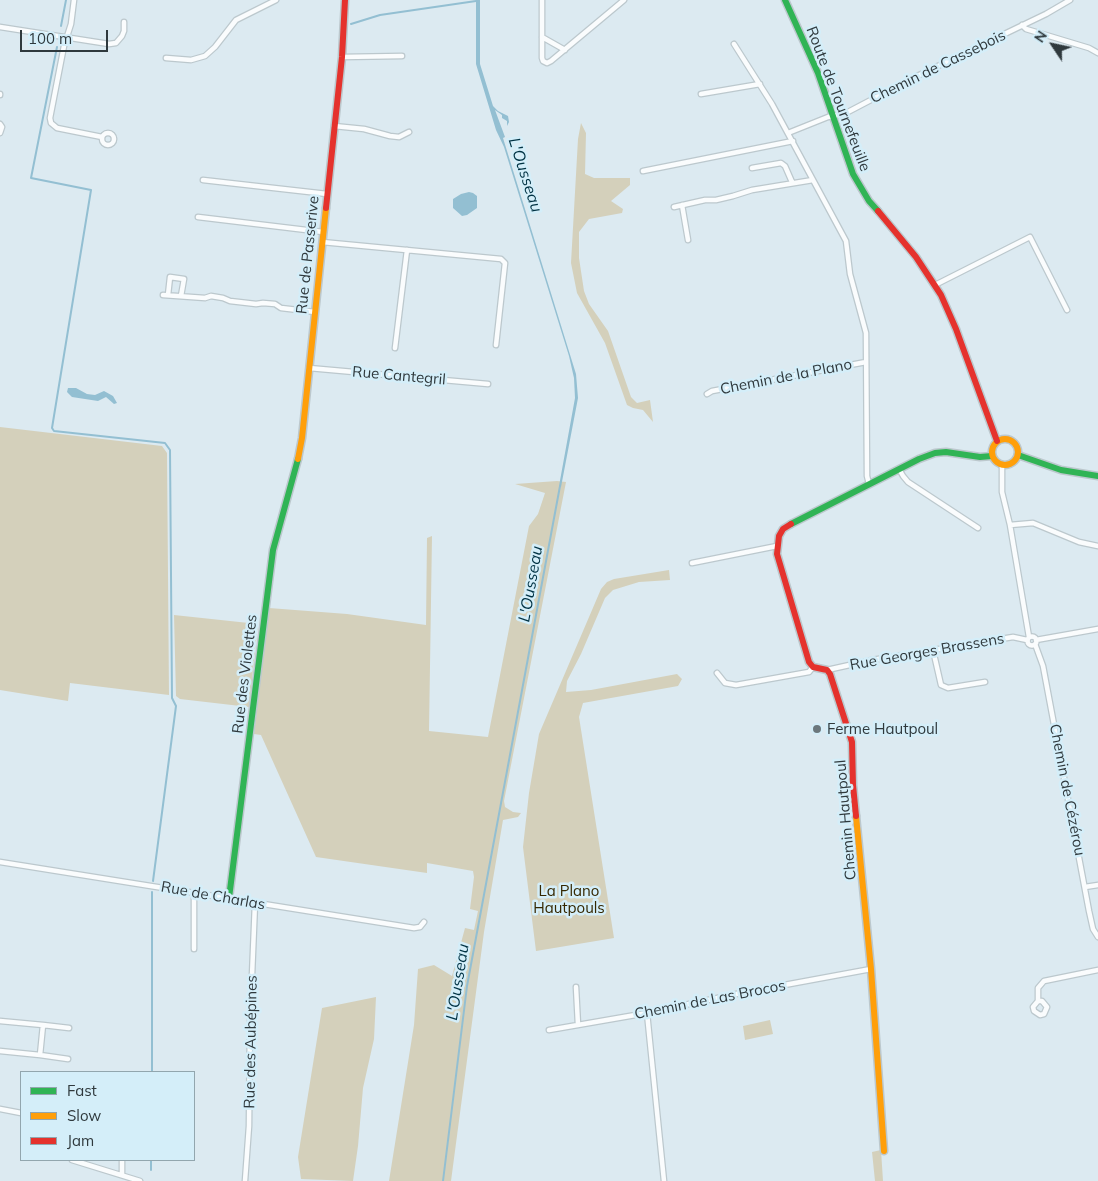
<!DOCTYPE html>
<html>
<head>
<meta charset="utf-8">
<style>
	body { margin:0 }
	#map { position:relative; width:1098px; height:1181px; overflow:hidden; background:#dceaf1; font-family:Mulish,sans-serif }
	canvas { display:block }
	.legend { position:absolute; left:20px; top:1071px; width:175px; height:90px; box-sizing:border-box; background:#d4eef9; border:1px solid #92a6ae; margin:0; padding:6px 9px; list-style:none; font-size:15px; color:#2f393d }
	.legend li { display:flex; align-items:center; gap:10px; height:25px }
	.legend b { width:25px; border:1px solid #92a6ae }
	.north { position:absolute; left:1028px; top:20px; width:50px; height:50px; -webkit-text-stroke:4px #d4eef9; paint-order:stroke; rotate:304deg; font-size:14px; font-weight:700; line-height:20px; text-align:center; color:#2f393d }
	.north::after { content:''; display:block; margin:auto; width:18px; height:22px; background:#2f393d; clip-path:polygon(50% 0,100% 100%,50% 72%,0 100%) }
	.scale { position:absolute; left:20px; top:30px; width:88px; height:22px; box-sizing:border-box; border:2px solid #2f393d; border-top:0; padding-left:6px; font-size:15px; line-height:18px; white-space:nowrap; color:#2f393d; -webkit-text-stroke:4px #d4eef9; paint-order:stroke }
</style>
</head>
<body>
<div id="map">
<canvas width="1098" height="1181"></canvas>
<ul class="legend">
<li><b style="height:6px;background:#30b455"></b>Fast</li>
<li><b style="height:6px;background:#ff9f0a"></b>Slow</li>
<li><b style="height:6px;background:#e5322d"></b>Jam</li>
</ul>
<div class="north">N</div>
<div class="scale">100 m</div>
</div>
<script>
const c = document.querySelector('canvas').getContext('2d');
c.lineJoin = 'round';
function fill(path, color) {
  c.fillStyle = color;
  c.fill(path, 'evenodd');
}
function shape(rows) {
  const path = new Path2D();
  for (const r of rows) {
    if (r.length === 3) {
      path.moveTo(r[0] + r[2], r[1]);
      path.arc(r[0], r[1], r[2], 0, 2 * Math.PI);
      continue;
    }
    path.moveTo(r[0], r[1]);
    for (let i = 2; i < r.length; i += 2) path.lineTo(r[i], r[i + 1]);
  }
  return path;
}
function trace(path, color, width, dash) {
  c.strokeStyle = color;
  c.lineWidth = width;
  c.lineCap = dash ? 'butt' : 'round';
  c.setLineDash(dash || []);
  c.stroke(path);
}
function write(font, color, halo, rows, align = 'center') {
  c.font = font + ' Mulish,sans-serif';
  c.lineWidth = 5;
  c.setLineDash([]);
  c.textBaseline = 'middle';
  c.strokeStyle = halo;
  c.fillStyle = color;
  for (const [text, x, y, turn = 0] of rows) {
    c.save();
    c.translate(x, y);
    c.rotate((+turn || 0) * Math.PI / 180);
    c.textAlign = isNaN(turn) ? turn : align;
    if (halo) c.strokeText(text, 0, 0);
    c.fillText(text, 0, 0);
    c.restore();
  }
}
const green = shape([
	[581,123,586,133,585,174,594,178,630,178,630,185,611,201,623,209,622,213,589,219,579,232,579,258,584,291,589,304,608,331,631,397,637,403,650,400,653,422,643,410,633,408,627,405,605,343,577,293,571,263,578,139],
	[0,427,162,446,167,453,169,695,70,683,68,701,0,690],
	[557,481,566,482,504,801,505,807,513,812,521,813,518,817,503,820,484,932,451,1181,389,1181,414,1025,418,969,434,965,452,976,465,928,474,930,478,911,470,909,474,877,473,871,427,863,427,873,316,857,261,735,254,734,269,608,347,614,426,625,427,538,432,536,429,731,488,737,529,526,538,514,545,493,515,484],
	[669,570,670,580,639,582,613,590,605,598,581,654,567,681,566,692,591,690,677,674,682,679,678,686,583,703,579,717,614,938,536,951,523,847,529,793,539,734,601,589,607,582,614,579],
	[174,615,258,624,249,707,180,699,176,696],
	[376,997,374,1039,363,1088,358,1146,353,1181,301,1179,298,1157,322,1008],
	[770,1020,773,1034,745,1040,743,1026],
	[881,1150,883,1181,875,1181,872,1152]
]);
const water = shape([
	[476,0,480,0,480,64,493,106,498,111,508,116,509,122,507,126,507,121,502,118,502,115,495,110,505,137,503,138,576,374,578,398,561,487,559,486,575,398,574,378,569,356,504,147,496,130,476,64],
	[469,192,473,193,477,196,477,208,467,215,462,216,453,208,453,199,461,194],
	[68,388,76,388,87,394,95,395,104,391,113,396,117,403,114,404,106,397,98,401,72,397,67,392]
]);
const stream = shape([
	[351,24,380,15,476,1],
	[61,26,66,0],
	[57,47,31,178,91,190,52,428,54,431,165,443,170,450,172,698,176,706,153,881],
	[152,892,152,1072],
	[151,1170,151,1160],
	[443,1181,467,986,560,486]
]);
const street = shape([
	[74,0,71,24,64,46,50,118,51,123,57,128,102,137],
	[542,0,542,58,543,61,547,63,551,61,624,0],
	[1022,25,1026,29,1089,48,1098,53],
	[0,27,109,44,116,43,122,36,124,31,124,22],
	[542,37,565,50],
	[734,44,772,104,846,241,850,274,866,333,867,476,869,484],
	[342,57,402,56],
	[166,58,191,60,205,56,215,47,236,20,276,0],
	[701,94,760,84],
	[0,95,0,94],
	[0,124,2,127,0,133],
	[334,126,364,129,390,136,399,137,409,132],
	[108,139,6],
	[788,133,828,117,846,113,911,79,1046,14,1070,0],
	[752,168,781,163,785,166,792,182],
	[643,171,793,141],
	[203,180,327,194],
	[682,205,688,240],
	[674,207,705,200,716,200,733,196,752,190,813,180],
	[198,217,323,232],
	[322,242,501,259,505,263,496,345],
	[935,285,1030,237,1067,310],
	[163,295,205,298,211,296,223,298,230,301,256,304,263,303,275,304,281,308,315,312],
	[168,295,170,277,184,279,181,296],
	[395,348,407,250],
	[309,368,488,384],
	[707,394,712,391,866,362],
	[1002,465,1002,492,1010,525,1029,637],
	[899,469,903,476,908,482,978,528],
	[1010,525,1033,523,1079,542,1098,546],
	[692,563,777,546],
	[1032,641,4.5],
	[1036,640,1098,629],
	[1035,644,1043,666,1089,911,1093,929,1098,937],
	[933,650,941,685,948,688,985,682],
	[827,670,872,660,1013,637,1027,640],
	[717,673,725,683,736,685,809,672,813,667],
	[0,862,414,928,420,927,424,922],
	[1085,887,1098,885],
	[194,892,194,949],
	[576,987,578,1025],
	[1038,1001,1042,1001,1047,1007,1044,1014,1040,1015,1034,1011,1033,1007,1038,1001,1038,988,1044,981,1098,970],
	[647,1013,664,1181],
	[0,1021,43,1025,40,1055,0,1051],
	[43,1025,69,1028],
	[549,1030,647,1013,741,993,871,969],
	[40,1055,68,1059],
	[0,1109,21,1113],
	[72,1160,140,1181],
	[122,1175,122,1160],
	[245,1181,249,1126,250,1024,255,903]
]);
const fast = shape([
	[785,0,818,73,853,174,869,201,878,211],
	[1018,455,1061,470,1098,476],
	[791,524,919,459,935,453,946,452,980,457,992,456],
	[229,898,273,550,298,459]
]);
const slow = shape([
	[1005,452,13],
	[298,459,302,438,326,208],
	[856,816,871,969,884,1151]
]);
const jam = shape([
	[326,208,342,57,345,0],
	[878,211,916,257,941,295,956,329,997,441],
	[791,524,783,529,779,536,777,554,809,662,813,667,827,670,830,674,852,742,853,785,856,816]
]);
const markers = [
	[817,729,5,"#6c777c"]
];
const streetNames = [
	["Chemin de Cassebois",938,67,-26],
	["Route de Tournefeuille",838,99,69],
	["Rue de Passerive",308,255,-84],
	["Rue Cantegril",399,376,5],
	["Chemin de la Plano",786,377,-11],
	["Rue Georges Brassens",927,652,-10],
	["Rue des Violettes",245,674,-83],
	["Chemin de Cézérou",1067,790,79],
	["Chemin Hautpoul",846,820,-95],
	["Rue de Charlas",213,896,10],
	["Chemin de Las Brocos",710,1000,-11],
	["Rue des Aubépines",251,1042,-89]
];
const poiNames = [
	["Ferme Hautpoul",827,729]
];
const parkNames = [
	["La Plano",569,891],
	["Hautpouls",569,908]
];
const waterNames = [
	["L'Ousseau",525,175,72],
	["L'Ousseau",531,584,-80],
	["L'Ousseau",458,982,-81]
];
fill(green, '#d4d0bb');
fill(water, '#93bfd2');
trace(stream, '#93bfd2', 2);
trace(street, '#bcc8cd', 7);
trace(fast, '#bcc8cd', 9);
trace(slow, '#bcc8cd', 9);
trace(jam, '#bcc8cd', 9);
trace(street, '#fafcfd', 4.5);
trace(fast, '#30b455', 6);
trace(slow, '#ff9f0a', 6);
trace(jam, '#e5322d', 6);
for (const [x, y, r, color] of markers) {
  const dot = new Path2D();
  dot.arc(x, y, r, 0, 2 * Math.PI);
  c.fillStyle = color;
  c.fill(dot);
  trace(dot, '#d4eef9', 2);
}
write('15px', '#2f393d', '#d4eef9', streetNames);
write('15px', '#2f393d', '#d4eef9', poiNames, 'left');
write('15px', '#352700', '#d4eef9', parkNames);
write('italic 16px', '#003243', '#d4eef9', waterNames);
</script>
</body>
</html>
